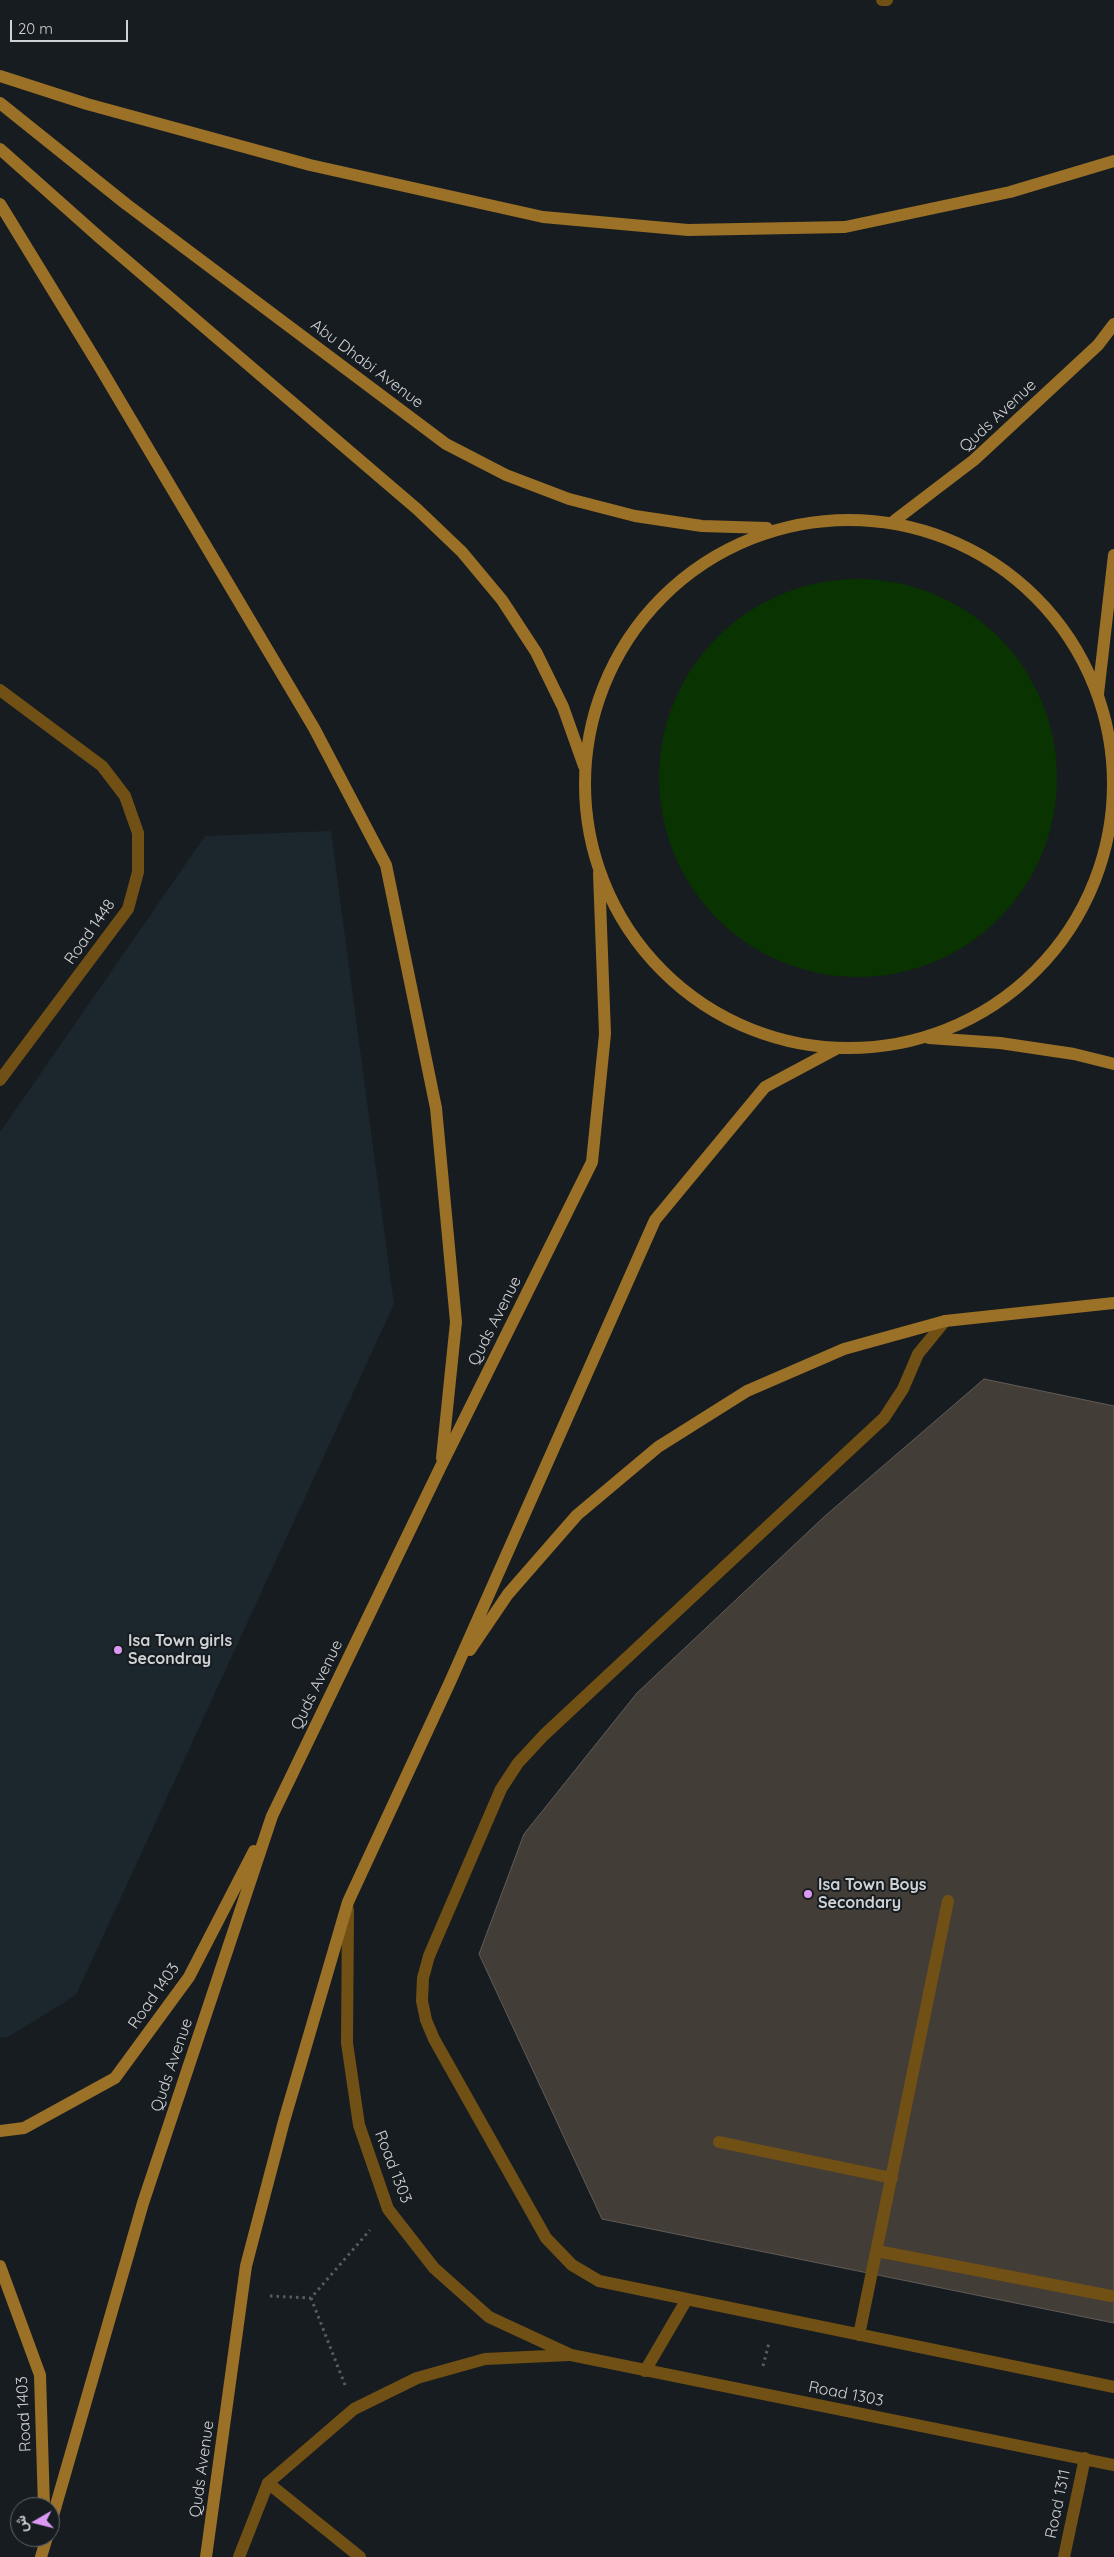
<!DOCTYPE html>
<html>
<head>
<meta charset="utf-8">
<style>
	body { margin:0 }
	#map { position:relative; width:1114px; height:2557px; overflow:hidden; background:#171c20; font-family:Quicksand,Vazirmatn,sans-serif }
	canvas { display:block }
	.north { position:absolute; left:10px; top:2497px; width:50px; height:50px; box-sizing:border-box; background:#171c20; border:1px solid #616568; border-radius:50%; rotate:262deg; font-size:14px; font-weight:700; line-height:20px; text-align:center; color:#cfd2d5 }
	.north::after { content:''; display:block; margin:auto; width:18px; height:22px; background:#dc99f4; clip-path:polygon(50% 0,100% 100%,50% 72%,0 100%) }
	.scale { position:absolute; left:10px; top:20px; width:118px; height:22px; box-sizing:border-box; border:2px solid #cfd2d5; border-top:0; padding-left:6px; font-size:15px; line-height:18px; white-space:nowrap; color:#cfd2d5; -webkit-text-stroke:4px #171c20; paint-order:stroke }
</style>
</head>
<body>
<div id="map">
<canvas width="1114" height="2557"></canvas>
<div class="north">ش</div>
<div class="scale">20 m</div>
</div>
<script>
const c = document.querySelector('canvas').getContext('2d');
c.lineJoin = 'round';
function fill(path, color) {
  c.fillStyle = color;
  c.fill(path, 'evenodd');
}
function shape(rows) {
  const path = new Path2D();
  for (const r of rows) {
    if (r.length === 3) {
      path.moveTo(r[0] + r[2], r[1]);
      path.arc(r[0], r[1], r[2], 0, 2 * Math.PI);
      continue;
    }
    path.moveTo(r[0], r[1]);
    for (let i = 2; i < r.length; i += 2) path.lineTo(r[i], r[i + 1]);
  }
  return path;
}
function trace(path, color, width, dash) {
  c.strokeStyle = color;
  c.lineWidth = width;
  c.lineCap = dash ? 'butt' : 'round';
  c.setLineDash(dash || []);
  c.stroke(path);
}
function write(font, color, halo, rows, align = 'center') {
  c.font = font + ' Quicksand,sans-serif';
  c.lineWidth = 4;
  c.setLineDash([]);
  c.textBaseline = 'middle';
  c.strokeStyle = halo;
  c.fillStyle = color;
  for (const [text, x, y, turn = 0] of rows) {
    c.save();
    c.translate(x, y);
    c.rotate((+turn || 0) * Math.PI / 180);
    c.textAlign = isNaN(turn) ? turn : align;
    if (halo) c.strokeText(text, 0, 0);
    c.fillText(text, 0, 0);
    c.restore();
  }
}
const built = shape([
	[331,831,394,1304,76,1995,8,2037,0,2038,0,1132,205,836]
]);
const green = shape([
	[858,778,199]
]);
const building = shape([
	[984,1379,1114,1406,1114,2323,602,2219,479,1954,524,1834,637,1693,825,1516,984,1379]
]);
const path = shape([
	[270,2296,311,2298,370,2230],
	[311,2298,345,2385],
	[763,2366,769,2343]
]);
const lane = shape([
	[945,1321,918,1354,903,1389,884,1418,544,1735,518,1763,501,1789,429,1956,423,1978,422,2001,426,2020,434,2039,546,2238,572,2265,599,2281,1114,2387],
	[719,2142,892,2178],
	[877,2251,1111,2296],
	[859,2335,948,1901],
	[645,2371,687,2299],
	[268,2483,360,2557]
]);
const street = shape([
	[882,0,887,0],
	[0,690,102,766,125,796,138,833,138,872,128,909,0,1080],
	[348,1910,347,2043,359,2125,388,2209,434,2268,489,2317,571,2355,1114,2465],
	[239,2557,268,2483,354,2409,417,2378,485,2359,569,2355],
	[1064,2557,1085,2458]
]);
const secondary = shape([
	[0,76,87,104,310,165,543,217,688,230,845,227,1010,192,1114,161],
	[0,103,126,204,446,444,506,475,569,499,635,516,702,526,767,528],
	[0,149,99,237,417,509,462,552,502,600,536,652,563,707,584,766],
	[0,204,98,364,314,728,386,865,436,1108,456,1322,442,1458],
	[849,784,264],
	[894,521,974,460,1098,345,1114,324],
	[1098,694,1114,555],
	[929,1038,1000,1043,1074,1054,1114,1064],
	[470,1650,508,1594,577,1515,658,1447,747,1391,844,1349,945,1321,1114,1303],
	[0,2131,24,2128,115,2078,189,1977,254,1851],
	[0,2266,40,2375,44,2507],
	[50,2526,143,2203,272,1816,441,1466,592,1162,605,1034,599,873],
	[41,2557,47,2537],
	[206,2557,246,2266,284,2121,348,1902,450,1682,655,1220,765,1087,836,1049]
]);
const markers = [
	[118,1650,5,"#dc99f4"],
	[808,1894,5,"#dc99f4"]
];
const streetNames = [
	["Abu Dhabi Avenue",367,364,37],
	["Quds Avenue",998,416,-43],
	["Road 1448",90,932,-55],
	["Quds Avenue",495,1321,-63],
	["Quds Avenue",317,1685,-64],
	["Road 1403",154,1996,-55],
	["Quds Avenue",172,2065,-71],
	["Road 1303",393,2167,69],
	["Road 1303",846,2394,11],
	["Road 1403",24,2414,-93],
	["Quds Avenue",202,2469,-82],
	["Road 1311",1058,2504,-78]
];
const poiNames = [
	["Isa Town girls",128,1641],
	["Secondray",128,1659],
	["Isa Town Boys",818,1885],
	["Secondary",818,1903]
];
fill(built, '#1c262d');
fill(green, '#093300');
fill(building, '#433d38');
trace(building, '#625c57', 1);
trace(path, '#585d60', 3, [2.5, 4]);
trace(lane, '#715015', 12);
trace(street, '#715015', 12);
trace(secondary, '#9b7027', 12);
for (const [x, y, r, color] of markers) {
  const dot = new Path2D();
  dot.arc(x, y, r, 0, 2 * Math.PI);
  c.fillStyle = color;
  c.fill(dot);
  trace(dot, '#171c20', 2);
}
write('16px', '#cfd2d5', '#171c20', streetNames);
write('bold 16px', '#cfd2d5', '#171c20', poiNames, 'left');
</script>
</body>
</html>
